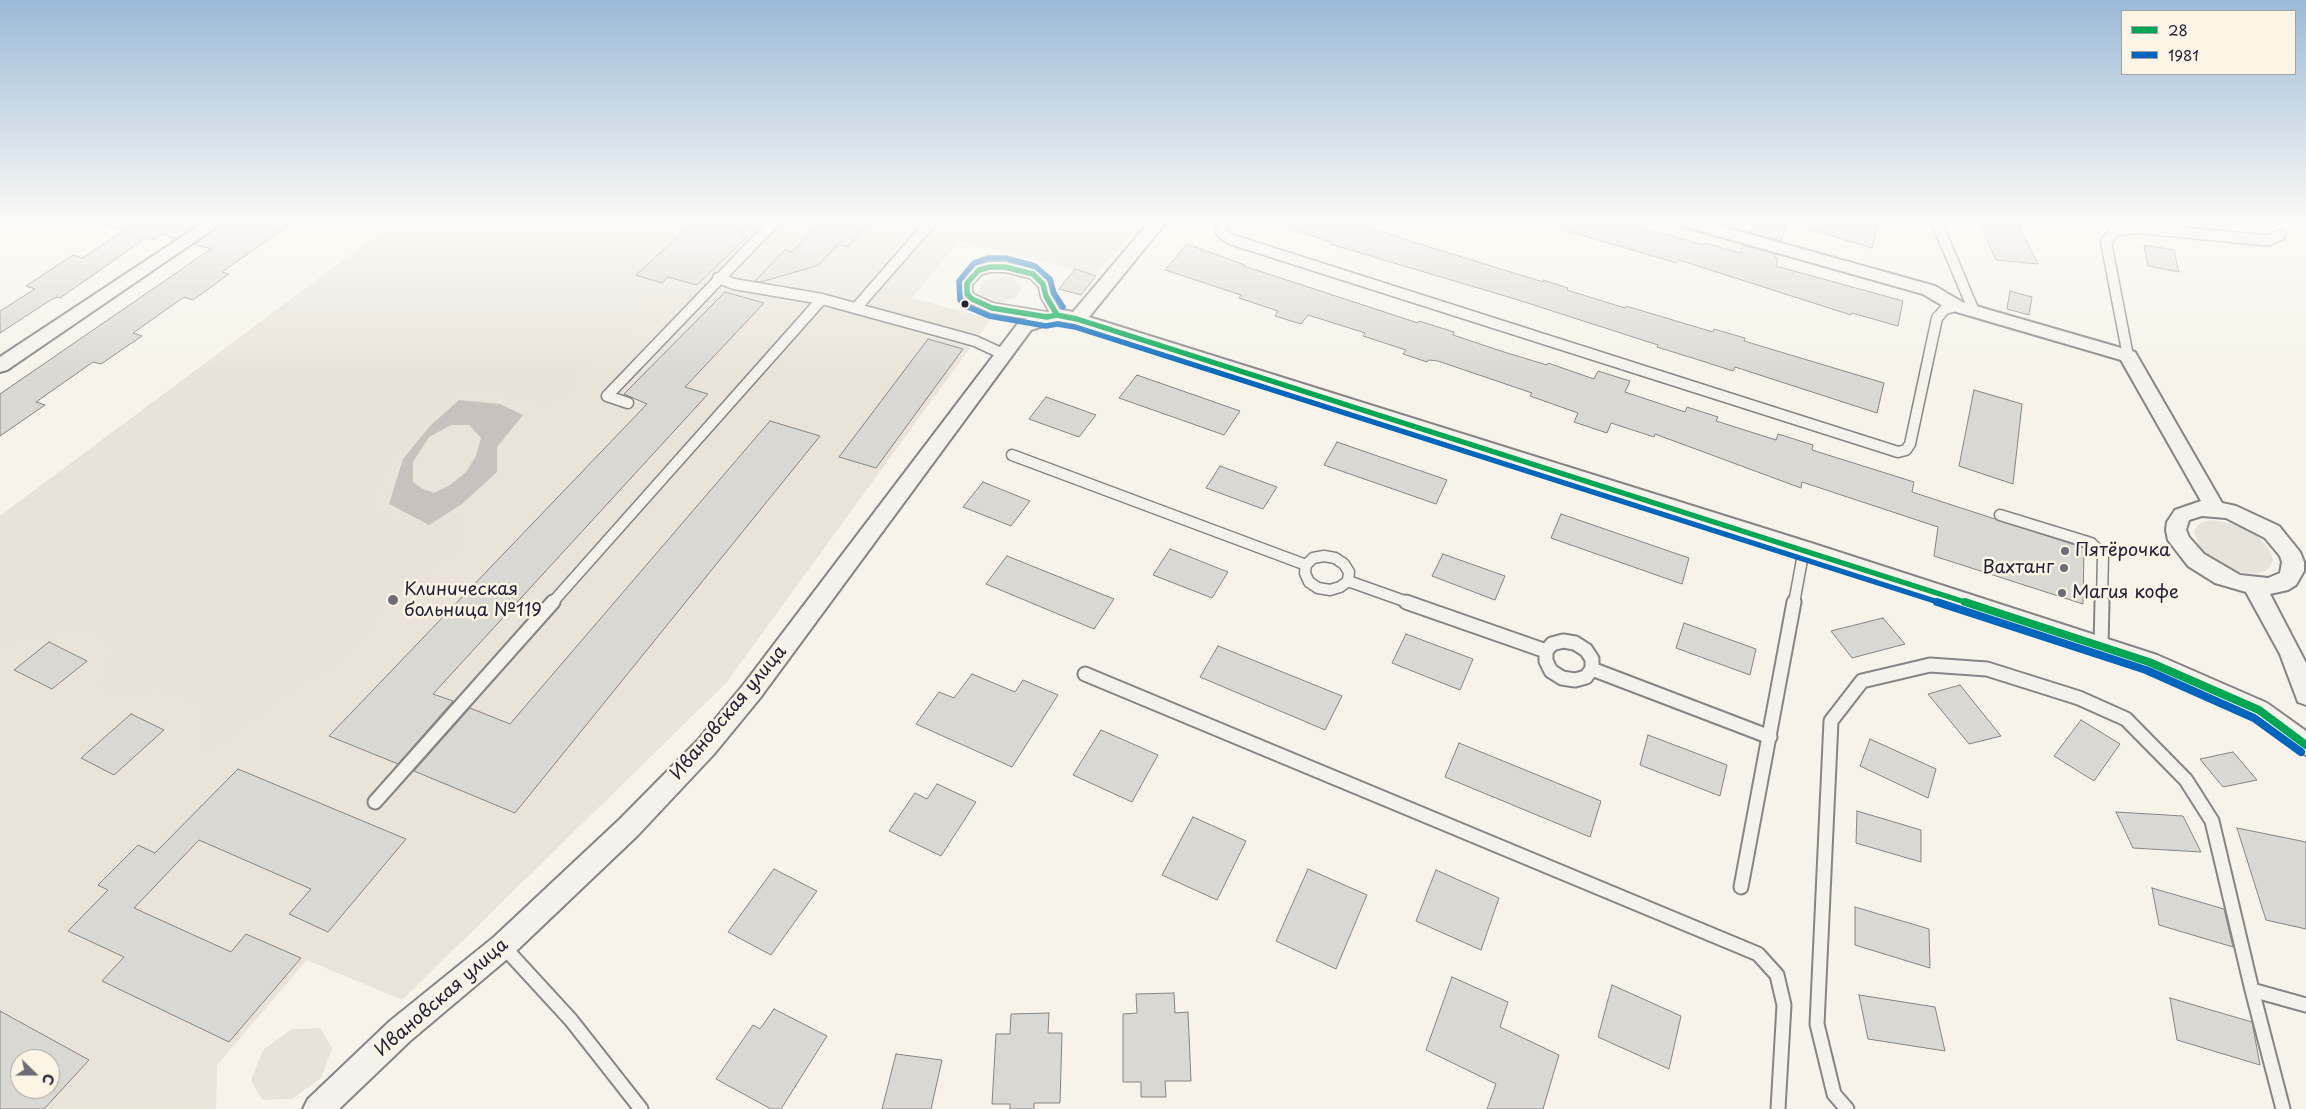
<!DOCTYPE html>
<html>
<head>
<meta charset="utf-8">
<style>
	body { margin:0 }
	#map { position:relative; width:2306px; height:1109px; overflow:hidden; background:#f7f3ea; font-family:"Playpen Sans",sans-serif }
	canvas { display:block }
	.legend { position:absolute; left:2121px; top:10px; width:175px; height:65px; box-sizing:border-box; background:#fcf5e5; border:1px solid #a5a1a1; margin:0; padding:6px 9px; list-style:none; font-size:15px; color:#22223b }
	.legend li { display:flex; align-items:center; gap:10px; height:25px }
	.legend b { width:25px; border:1px solid #a5a1a1 }
	.north { position:absolute; left:10px; top:1049px; width:50px; height:50px; box-sizing:border-box; background:#fcf5e5; border:1px solid #a5a1a1; border-radius:50%; rotate:112deg; font-size:14px; font-weight:700; line-height:20px; text-align:center; color:#22223b }
	.north::after { content:''; display:block; margin:auto; width:18px; height:22px; background:#6d6b78; clip-path:polygon(50% 0,100% 100%,50% 72%,0 100%) }
</style>
</head>
<body>
<div id="map">
<canvas width="2306" height="1109"></canvas>
<ul class="legend">
<li><b style="height:6px;background:#00a651"></b>28</li>
<li><b style="height:6px;background:#0065bd"></b>1981</li>
</ul>
<div class="north">С</div>
</div>
<script>
const c = document.querySelector('canvas').getContext('2d');
c.lineJoin = 'round';
function fill(path, color) {
  c.fillStyle = color;
  c.fill(path, 'evenodd');
}
function shape(rows) {
  const path = new Path2D();
  for (const r of rows) {
    path.moveTo(r[0], r[1]);
    for (let i = 2; i < r.length; i += 2) path.lineTo(r[i], r[i + 1]);
  }
  return path;
}
function trace(path, color, width, dash) {
  c.strokeStyle = color;
  c.lineWidth = width;
  c.lineCap = dash ? 'butt' : 'round';
  c.setLineDash(dash || []);
  c.stroke(path);
}
function write(font, color, halo, rows, align = 'center') {
  c.font = font + ' "Playpen Sans",sans-serif';
  c.lineWidth = 5;
  c.setLineDash([]);
  c.textBaseline = 'middle';
  c.strokeStyle = halo;
  c.fillStyle = color;
  for (const [text, x, y, turn = 0] of rows) {
    c.save();
    c.translate(x, y);
    c.rotate((+turn || 0) * Math.PI / 180);
    c.textAlign = isNaN(turn) ? turn : align;
    if (halo) c.strokeText(text, 0, 0);
    c.fillText(text, 0, 0);
    c.restore();
  }
}
const built = shape([
	[396,221,1141,221,1096,275,959,241,912,298,991,319,726,683,402,1000,307,960,217,1065,216,1109,0,1109,0,516],
	[20,1059,50,1059,50,1089,20,1089]
]);
const green = shape([
	[396,221,654,221,593,277,641,295,632,341,604,343,589,359,561,400,539,403,507,393,453,392,382,471,373,507,394,521,466,514,462,546,412,582,332,666,286,693,232,735,200,755,206,721,200,703,156,688,121,697,101,685,115,649,86,627,0,645,0,516],
	[998,276,1012,277,1020,284,1021,289,1015,298,1002,302,994,302,982,297,979,293,981,284,985,280],
	[2211,520,2234,524,2257,536,2271,552,2273,560,2270,567,2265,571,2256,573,2244,573,2219,564,2208,557,2200,549,2194,533,2196,527,2202,522],
	[320,1028,332,1048,321,1078,292,1099,262,1100,251,1080,263,1050,292,1029]
]);
const water = shape([
	[459,400,500,404,523,415,497,447,497,472,462,504,429,525,389,504,403,459,430,426],
	[451,425,469,425,481,438,476,456,466,472,450,485,434,493,423,489,413,482,413,462,429,437]
]);
const building = shape([
	[106,221,203,221,176,239,162,234,153,240,146,238,60,298,57,297,49,301,0,333,0,311,35,289,26,286,73,255,82,258,124,231,105,225,106,221],
	[227,221,251,228,261,221,295,221,222,272,229,274,193,300,184,297,133,333,142,336,101,364,93,362,36,402,45,405,0,436,0,394,211,249,194,244,227,221],
	[695,221,755,221,740,235,747,237,697,285,668,277,662,283,636,275,695,221],
	[822,221,871,221,848,247,838,244,819,265,761,282,755,281,785,250,792,252,822,221],
	[1276,221,1353,221,1407,240,1543,282,1543,280,1568,288,1567,290,1625,308,1626,306,1713,332,1714,329,1745,338,1744,341,1884,383,1877,413,1735,367,1733,371,1702,361,1657,347,1658,345,1515,299,1330,244,1331,242,1276,225,1276,221],
	[1551,221,1619,221,1704,245,1705,243,1740,253,1743,245,1776,254,1775,258,1778,258,1776,266,1903,301,1898,326,1852,313,1851,315,1679,260,1677,263,1550,226,1551,221],
	[1753,221,1788,221,1781,241,1749,232,1753,221],
	[1803,221,1863,221,1878,225,1872,248,1802,227,1803,221],
	[1978,221,2018,225,2038,264,1996,260,1978,221],
	[1187,244,1245,265,1244,266,1418,323,1419,321,1454,332,1453,335,1504,352,1547,365,1548,363,1594,379,1598,371,1630,381,1625,392,1685,412,1687,407,1718,417,1716,421,1776,440,1778,434,1813,445,1812,450,1914,482,1912,492,2084,548,2083,604,1934,556,1938,527,1802,482,1801,488,1655,434,1654,437,1611,423,1607,433,1574,422,1578,413,1530,396,1532,393,1438,361,1429,360,1427,362,1403,354,1406,350,1363,336,1365,333,1308,315,1301,324,1275,316,1278,311,1239,298,1241,295,1165,270,1187,244],
	[2144,245,2174,250,2179,272,2148,266,2144,245],
	[1075,269,1096,276,1081,295,1059,289,1075,269],
	[2010,291,2032,297,2029,315,2007,309,2010,291],
	[725,292,764,303,685,387,708,394,433,694,453,701,398,764,329,736,647,404,624,394,725,292],
	[928,339,963,349,876,468,839,457,928,339],
	[1137,375,1240,411,1224,435,1119,398,1137,375],
	[1974,390,2022,404,2013,484,1959,466,1974,390],
	[1046,397,1096,415,1079,437,1029,419,1046,397],
	[770,421,820,436,515,813,414,771,470,708,510,724,770,421],
	[1337,442,1447,480,1436,504,1324,465,1337,442],
	[1220,466,1277,487,1263,509,1206,488,1220,466],
	[983,482,1030,501,1011,526,963,507,983,482],
	[1561,514,1689,558,1682,584,1551,538,1561,514],
	[1170,549,1228,572,1212,598,1153,575,1170,549],
	[1443,554,1505,576,1495,600,1432,576,1443,554],
	[1007,556,1114,599,1094,629,986,584,1007,556],
	[1883,618,1905,644,1852,658,1831,631,1883,618],
	[1684,623,1756,649,1750,675,1676,648,1684,623],
	[1406,634,1473,659,1460,690,1392,663,1406,634],
	[49,642,87,661,52,689,14,670,49,642],
	[1218,646,1342,696,1325,730,1200,677,1218,646],
	[972,674,1015,692,1023,680,1058,695,1012,767,916,724,939,692,954,698,972,674],
	[1960,685,2001,736,1969,744,1928,694,1960,685],
	[131,714,164,730,114,775,81,758,131,714],
	[2081,720,2120,744,2094,781,2054,756,2081,720],
	[1101,730,1158,755,1132,802,1073,775,1101,730],
	[1648,735,1727,765,1720,796,1640,765,1648,735],
	[1870,739,1936,769,1928,798,1860,766,1870,739],
	[1459,743,1601,801,1590,837,1445,777,1459,743],
	[2233,752,2257,780,2223,787,2200,759,2233,752],
	[238,769,406,839,328,932,289,914,311,889,199,840,134,908,231,952,246,934,301,958,229,1042,102,981,124,957,68,931,108,890,98,885,138,845,155,853,238,769],
	[937,784,976,802,941,856,889,831,915,793,927,799,937,784],
	[1857,811,1921,830,1921,862,1856,843,1857,811],
	[2116,812,2183,816,2201,852,2133,848,2116,812],
	[1193,817,1246,841,1217,900,1162,875,1193,817],
	[2237,828,2306,842,2306,929,2266,920,2237,828],
	[774,869,817,891,771,955,728,932,774,869],
	[1308,869,1367,895,1336,969,1276,941,1308,869],
	[1436,870,1499,898,1481,950,1416,921,1436,870],
	[2152,888,2224,909,2233,947,2159,925,2152,888],
	[1855,907,1929,929,1930,968,1855,945,1855,907],
	[1452,977,1508,1002,1500,1027,1559,1055,1543,1109,1487,1109,1496,1084,1426,1050,1452,977],
	[1612,985,1681,1016,1669,1069,1598,1037,1612,985],
	[1174,993,1175,1013,1188,1012,1191,1081,1165,1081,1166,1097,1141,1097,1141,1082,1123,1082,1123,1014,1137,1013,1136,994,1174,993],
	[1859,995,1935,1007,1945,1051,1868,1039,1859,995],
	[2170,998,2252,1022,2260,1065,2177,1040,2170,998],
	[774,1009,827,1036,781,1109,771,1109,716,1079,753,1025,760,1029,774,1009],
	[0,1011,89,1060,44,1109,0,1109,0,1011],
	[20,1059,50,1059,50,1089,20,1089,20,1059],
	[1049,1013,1048,1033,1062,1033,1060,1103,1034,1103,1034,1109,1010,1109,1010,1104,992,1104,996,1034,1010,1034,1011,1014,1049,1013],
	[896,1054,942,1060,931,1109,882,1109,896,1054]
]);
const serviceFar1 = shape([
	[1225,221,1221,232,1230,239,1898,452,1906,450,1910,444,1937,318,1945,309,1956,306],
	[1936,221,1974,311],
	[718,278,734,284,822,299],
	[856,308,932,221],
	[1047,317,992,308,972,299,967,294,967,283,979,270,990,267,1005,267,1033,274,1043,284,1046,296,1057,315],
	[2128,356,2106,242,2114,231,2137,228,2262,240,2270,240,2280,235],
	[628,403,607,396,775,221],
	[1012,455,1306,565],
	[2000,515,2091,543,2103,554,2102,603],
	[1324,556,1335,558,1344,564,1349,572,1348,581,1340,587,1330,590,1318,588,1309,582,1305,573,1306,565,1313,558,1324,556],
	[1348,581,1410,603],
	[552,603,822,299,975,341,1003,354],
	[1794,603,1804,549]
]);
const service = shape([
	[1406,602,1546,651],
	[1563,641,1575,643,1586,650,1592,659,1592,669,1586,677,1575,680,1562,678,1551,671,1546,661,1546,651,1552,644,1563,641],
	[2101,646,2102,602],
	[1592,669,1770,737],
	[1085,674,1758,954,1777,975,1784,1005,1778,1109],
	[375,802,553,602],
	[1741,887,1794,602],
	[503,946,571,1020,641,1109],
	[2252,990,2306,1005],
	[1847,1109,1834,1094,1817,1024,1831,721,1862,681,1930,665,1987,669,2079,698,2126,719,2186,780,2212,821,2252,990,2283,1109]
]);
const minor = shape([
	[206,221,225,221,7,370,0,372,0,357,206,221],
	[1150,221,1167,221,1089,317,1811,543,2157,655,2267,703,2306,731,2306,755,2298,752,2251,717,2142,669,1797,555,1074,324,1058,321,1031,330,760,698,714,754,638,835,512,955,410,1041,339,1109,303,1109,308,1099,390,1021,494,937,620,819,698,740,744,684,1019,322,1057,309,1073,312,1150,221],
	[1677,221,1702,221,1935,286,1962,302,2135,352,2222,503,2236,506,2279,526,2300,552,2304,562,2304,571,2296,585,2288,590,2270,594,2306,663,2306,705,2298,702,2280,654,2246,592,2215,583,2188,566,2168,540,2166,530,2167,522,2175,510,2201,501,2121,360,1950,310,1923,294,1679,225,1677,221],
	[2202,516,2226,518,2265,538,2280,556,2282,562,2280,573,2268,578,2240,575,2204,554,2189,537,2186,530,2189,520,2202,516]
]);
const bus1Far1 = shape([
	[990,267,1005,267,1033,274,1043,284,1046,296,1057,315,1047,317,992,308,972,299,967,294,967,283,979,270,990,267],
	[1057,315,1077,319,1968,603]
]);
const bus1 = shape([
	[1965,602,2149,662,2259,710,2306,745]
]);
const bus2Far1 = shape([
	[1063,307,1054,293,1050,279,1035,266,1006,258,988,258,974,263,959,281,960,300,968,307,989,316,1046,326,1057,324,1075,327,1941,603]
]);
const bus2 = shape([
	[1937,602,2146,670,2254,718,2301,752]
]);
const markers = [
	[965,304,4.5,"#22223b"],
	[2065,551,5,"#6d6b78"],
	[2064,568,5,"#6d6b78"],
	[2062,593,5,"#6d6b78"],
	[393,600,6,"#6d6b78"]
];
const poiNames = [
	["Пятёрочка",2075,551],
	["Вахтанг",2054,568,"right"],
	["Клиническая",404,590],
	["больница №119",404,611],
	["Магия кофе",2072,593]
];
const streetNames = [
	["Ивановская улица",729,713,-50],
	["Ивановская улица",442,998,-41]
];
fill(built, '#e9e3d9');
fill(green, '#e8e3da');
fill(water, '#c7c2be');
fill(building, '#dad8d2');
trace(building, '#868485', 1);
trace(serviceFar1, '#868485', 13);
trace(service, '#868485', 17);
trace(minor, '#868485', 4);
trace(serviceFar1, '#f5f2ec', 10);
trace(service, '#f5f2ec', 13);
fill(minor, '#f5f2ec');
trace(bus1Far1, '#00a651', 5.5);
trace(bus1, '#00a651', 8);
trace(bus2Far1, '#0065bd', 5.5);
trace(bus2, '#0065bd', 8);
const sky = c.createLinearGradient(0, 0, 0, 376);
sky.addColorStop(0, '#9bbad7');
sky.addColorStop(0.59, '#fbfaf6');
sky.addColorStop(1, '#fbfaf600');
c.fillStyle = sky;
c.fillRect(0, 0, 2306, 376);
for (const [x, y, r, color] of markers) {
  const dot = new Path2D();
  dot.arc(x, y, r, 0, 2 * Math.PI);
  c.fillStyle = color;
  c.fill(dot);
  trace(dot, '#fcf5e5', 2);
}
write('18px', '#22223b', '#fcf5e5', poiNames, 'left');
write('18px', '#22223b', '#fcf5e5', streetNames);
</script>
</body>
</html>
